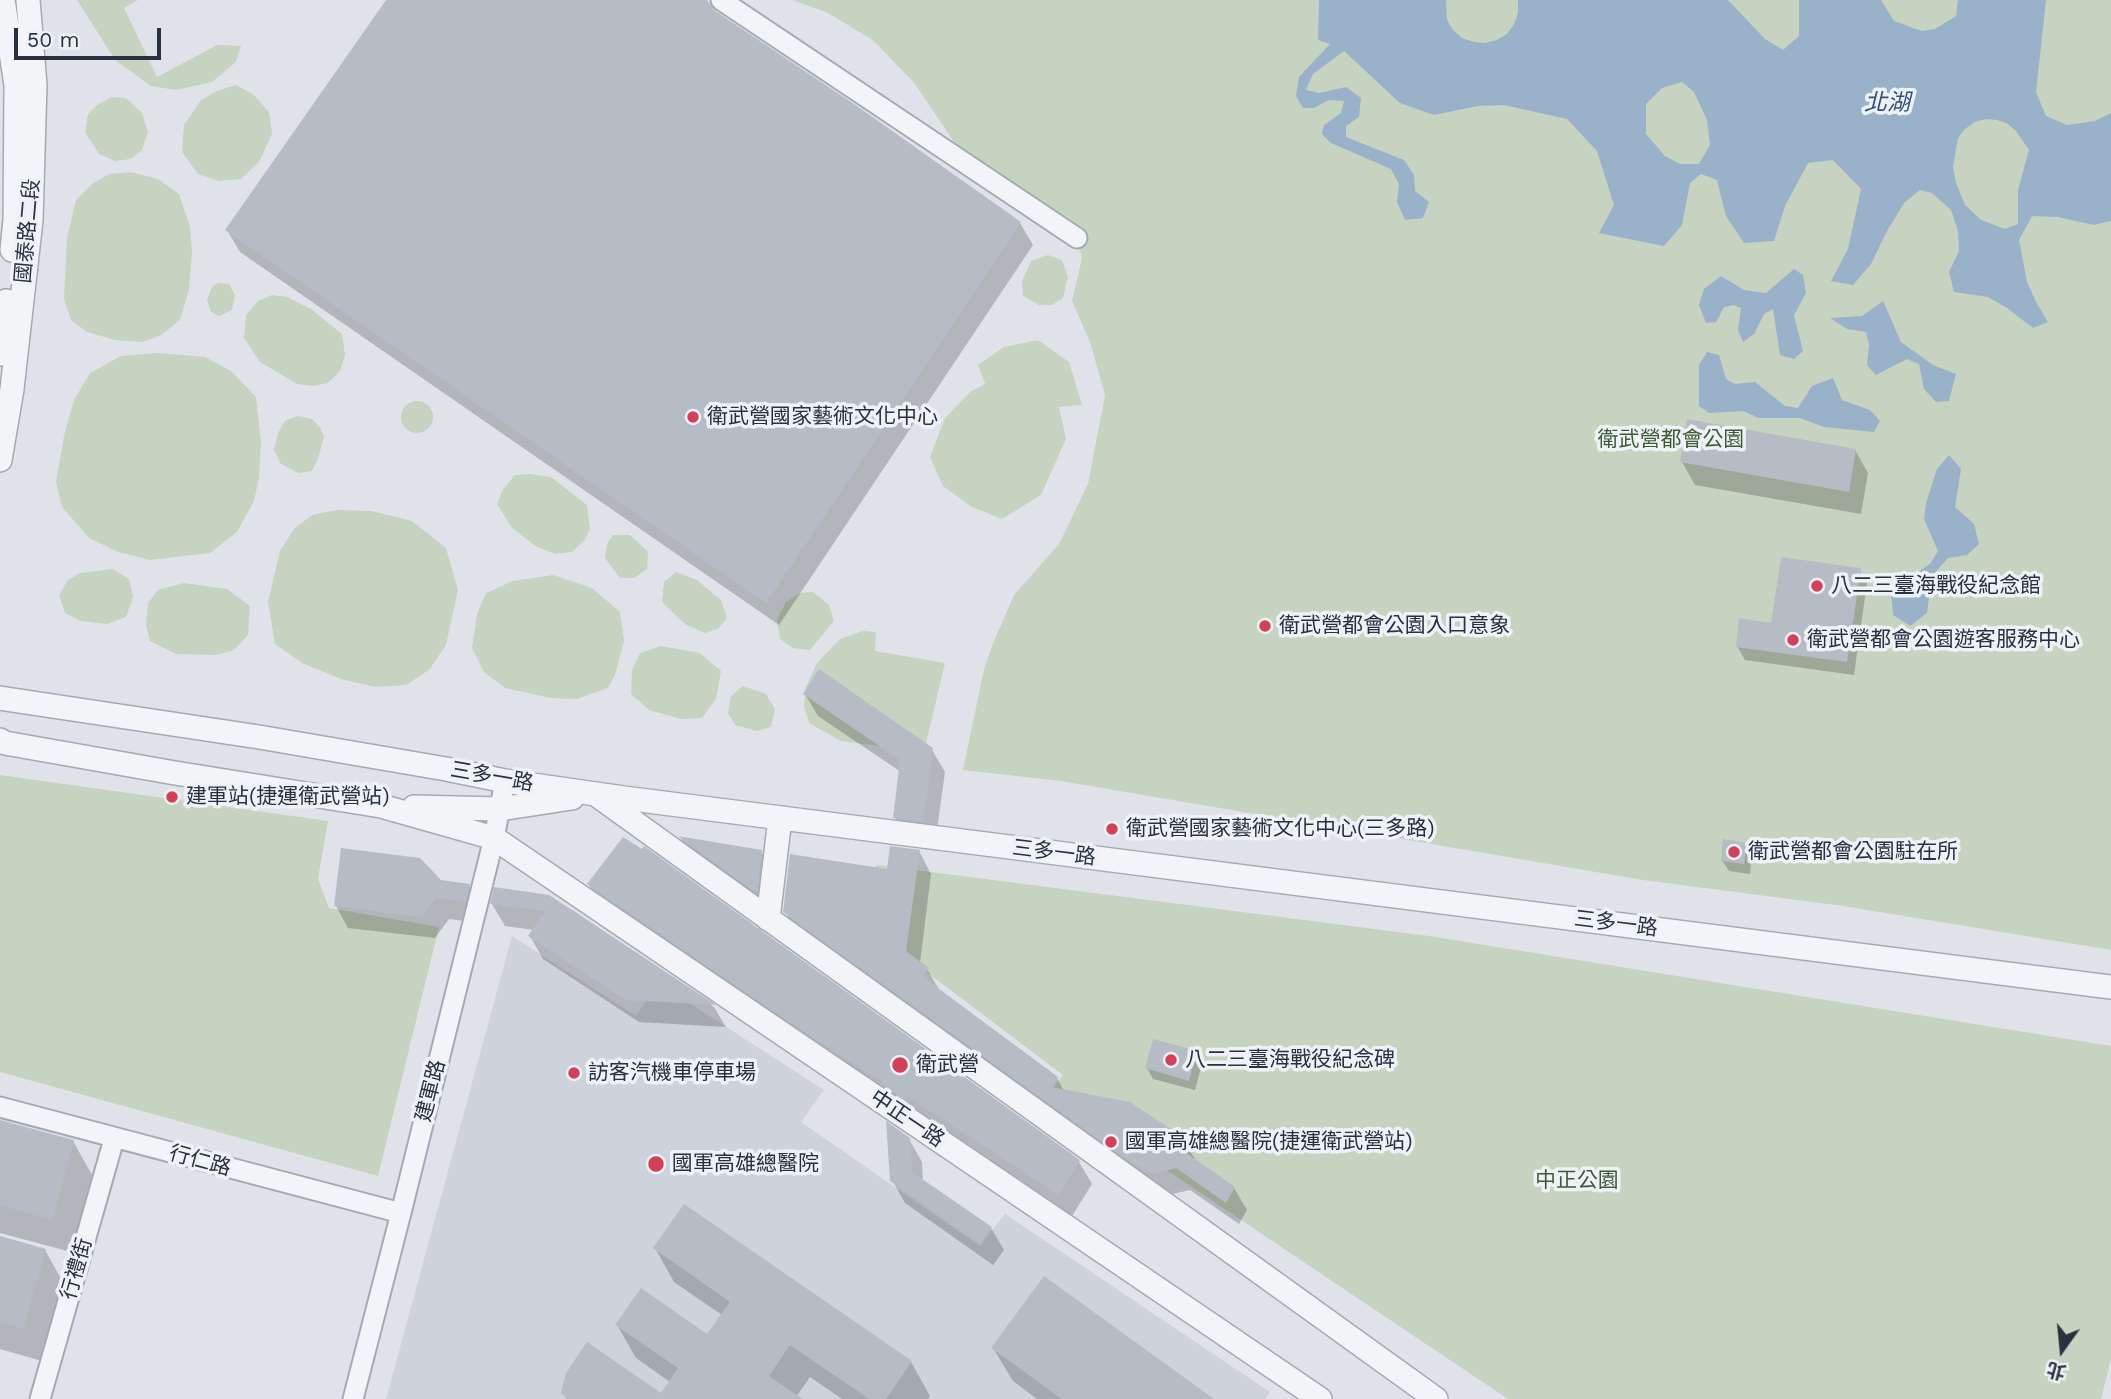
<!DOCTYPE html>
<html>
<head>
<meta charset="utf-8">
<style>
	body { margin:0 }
	#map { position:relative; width:2111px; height:1399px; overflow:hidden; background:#dfe3e9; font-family:"Work Sans","Noto Sans TC",sans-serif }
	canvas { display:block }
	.north { position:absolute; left:2027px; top:1315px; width:70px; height:70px; -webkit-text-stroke:5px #eef2f6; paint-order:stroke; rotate:195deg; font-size:19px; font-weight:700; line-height:28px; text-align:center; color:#273140 }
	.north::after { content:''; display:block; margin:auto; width:24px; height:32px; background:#273140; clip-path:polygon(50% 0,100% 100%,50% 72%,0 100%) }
	.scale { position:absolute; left:14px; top:28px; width:147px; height:32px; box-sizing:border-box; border:4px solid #273140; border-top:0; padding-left:9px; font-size:21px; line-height:24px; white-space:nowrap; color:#273140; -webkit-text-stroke:5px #eef2f6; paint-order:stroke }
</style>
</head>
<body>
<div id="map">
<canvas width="2111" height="1399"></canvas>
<div class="north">北</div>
<div class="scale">50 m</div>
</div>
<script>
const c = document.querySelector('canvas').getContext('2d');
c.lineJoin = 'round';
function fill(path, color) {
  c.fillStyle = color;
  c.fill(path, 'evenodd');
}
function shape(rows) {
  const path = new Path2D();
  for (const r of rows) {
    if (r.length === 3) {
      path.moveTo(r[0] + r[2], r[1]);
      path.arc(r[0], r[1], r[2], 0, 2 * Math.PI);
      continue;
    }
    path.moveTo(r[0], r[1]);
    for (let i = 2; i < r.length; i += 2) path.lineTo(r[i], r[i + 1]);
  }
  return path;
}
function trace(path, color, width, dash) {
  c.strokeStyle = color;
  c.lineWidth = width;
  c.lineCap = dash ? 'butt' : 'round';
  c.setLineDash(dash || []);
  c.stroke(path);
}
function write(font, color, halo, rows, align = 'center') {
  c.font = font + ' "Work Sans","Noto Sans TC",sans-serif';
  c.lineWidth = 7;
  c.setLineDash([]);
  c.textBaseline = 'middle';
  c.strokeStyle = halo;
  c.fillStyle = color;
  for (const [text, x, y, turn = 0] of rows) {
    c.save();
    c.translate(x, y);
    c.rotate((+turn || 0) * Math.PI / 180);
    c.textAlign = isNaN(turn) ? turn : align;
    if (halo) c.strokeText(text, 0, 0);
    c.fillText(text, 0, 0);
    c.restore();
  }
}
const built = shape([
	[512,936,636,1016,658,983,824,1090,801,1122,980,1246,1005,1214,1270,1392,1265,1399,386,1399]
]);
const green = shape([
	[77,0,138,0,124,8,157,77,217,45,241,46,236,62,212,82,176,90,151,86,115,60],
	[792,0,2111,0,2111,950,1843,906,1643,880,1061,781,963,770,984,669,992,646,1014,595,1059,544,1088,484,1105,395,1090,342,1072,301,1082,258,1073,221,985,172,956,145,915,84,874,41,828,13],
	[236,85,253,94,269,112,272,134,259,162,241,179,219,181,198,174,182,152,184,125,201,100,217,91],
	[112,97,126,98,142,113,148,132,142,150,131,159,115,161,99,154,85,132,88,114,97,105],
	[131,172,158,179,179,194,190,227,192,252,189,290,180,320,161,335,143,342,115,340,87,332,71,320,64,299,67,238,76,200,92,184,109,174],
	[1048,255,1062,260,1068,277,1063,298,1052,305,1039,305,1023,296,1022,281,1031,261],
	[218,283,229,284,235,295,232,310,219,316,211,312,207,300,212,287],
	[272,295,287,297,311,309,342,334,345,355,340,371,328,383,312,386,297,384,260,362,244,338,246,315,258,301],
	[1038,340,1069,362,1082,405,1059,407,1066,439,1041,495,1002,519,972,507,943,486,930,457,945,418,970,392,985,384,978,365,1004,347],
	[157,353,205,357,231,371,256,397,261,442,259,478,254,501,237,532,210,553,150,560,118,552,89,538,62,507,56,482,64,436,74,400,90,373,121,356],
	[417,417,16],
	[298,416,312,419,320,427,324,437,318,459,312,471,298,473,281,464,274,450,278,433,285,421],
	[530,474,551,477,587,505,590,529,584,541,572,552,555,554,537,547,512,528,497,504,503,489,515,475],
	[337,510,372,511,412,521,446,548,458,590,446,645,429,670,406,685,375,687,341,679,304,664,275,644,268,602,280,551,294,529,312,515],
	[613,535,630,535,648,552,647,569,634,578,620,578,605,558,607,544],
	[113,569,129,579,133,597,126,617,107,624,81,621,65,613,59,595,68,580,80,573],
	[676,572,697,580,721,600,727,618,718,629,705,633,685,624,662,602,664,582],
	[553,575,592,588,620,612,624,641,615,675,608,688,577,699,551,698,505,688,484,672,472,648,477,614,486,593,513,581],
	[184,583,227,589,250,606,248,635,234,650,216,655,176,654,150,641,146,625,148,603,158,590],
	[813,592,829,605,834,621,810,650,793,648,780,639,777,619,786,602,800,593],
	[863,631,876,632,875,651,945,663,924,752,841,741,809,723,804,706,806,687,817,663,840,639],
	[661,646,700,653,721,671,716,699,702,718,681,719,649,710,631,694,632,670,640,653],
	[743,686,766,694,775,709,771,727,757,731,735,725,728,713,731,696],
	[0,775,328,821,318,879,329,908,439,927,378,1176,0,1072],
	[876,865,1429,936,2111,1046,2111,1359,2101,1399,1508,1399,1050,1092,1063,1075,900,952,867,918]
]);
const water = shape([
	[1319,0,1446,0,1447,20,1453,30,1462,38,1474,42,1485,43,1497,40,1507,34,1514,24,1518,13,1518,0,1728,0,1765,39,1783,50,1799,36,1799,0,1881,0,1894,21,1922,31,1935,29,1956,16,1958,0,2046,0,2036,92,2046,116,2067,125,2095,121,2111,113,2111,221,2094,225,2058,217,2032,216,2019,240,2027,282,2037,304,2048,322,2033,328,2007,308,1988,297,1954,292,1949,272,1959,251,1958,231,1951,210,1932,193,1920,190,1904,203,1887,231,1871,264,1853,285,1831,281,1848,249,1861,189,1833,160,1808,163,1785,206,1774,241,1744,243,1726,216,1717,180,1701,174,1690,183,1682,225,1664,246,1599,233,1614,205,1597,151,1567,119,1504,105,1478,106,1434,115,1400,103,1344,51,1313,74,1306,90,1319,93,1346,87,1361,98,1359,117,1346,126,1346,137,1404,160,1414,175,1415,191,1429,202,1423,218,1405,220,1397,202,1399,184,1391,169,1331,143,1322,134,1324,125,1341,113,1344,101,1329,100,1314,108,1303,108,1296,96,1299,77,1330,44,1318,40],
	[1682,82,1694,92,1707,120,1710,145,1699,164,1680,164,1665,156,1646,134,1646,104,1662,88],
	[1986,119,1997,120,2008,124,2016,131,2029,150,2018,190,2018,224,2005,229,1981,220,1965,205,1956,183,1953,167,1958,138,1965,129,1975,122],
	[1794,269,1803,275,1806,293,1794,315,1803,351,1794,359,1780,355,1773,309,1764,314,1754,334,1743,342,1738,330,1741,308,1734,305,1724,307,1716,322,1706,323,1699,305,1704,289,1721,276,1744,290,1766,293],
	[1883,301,1901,342,1933,365,1956,374,1949,401,1936,402,1924,389,1919,364,1907,359,1876,375,1867,365,1869,345,1866,332,1847,329,1830,318,1862,316],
	[1707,352,1719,355,1726,379,1735,384,1755,382,1785,406,1798,408,1812,386,1833,378,1842,400,1870,410,1880,421,1874,432,1824,427,1800,418,1759,418,1743,411,1709,413,1699,406,1699,365],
	[1949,455,1961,469,1955,507,1974,524,1979,544,1967,555,1948,558,1932,576,1927,613,1910,626,1893,615,1891,590,1930,564,1938,551,1924,519,1926,503,1937,469]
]);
const shadow = shape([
	[388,0,704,0,713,11,1020,223,1033,245,779,625,240,252,227,230],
	[1855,450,1868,473,1861,514,1695,485,1682,462],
	[1859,570,1867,583,1854,675,1745,660,1737,646],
	[805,694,932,750,945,772,935,844,908,840,895,818,901,772,818,716],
	[681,839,761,851,774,874,769,914,693,859],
	[1746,844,1752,855,1750,874,1729,871,1722,860],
	[919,851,931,874,920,963,927,969,940,991,1057,1078,1064,1091,1184,1140,1197,1163,1234,1188,1247,1210,1239,1224,1190,1190,1165,1196,798,934,785,911,889,872],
	[440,882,469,886,482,908,478,923,449,919,435,938,348,928,336,906],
	[589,885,1079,1162,1092,1184,1072,1216,602,907],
	[492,904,570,911,571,909,714,1007,726,1027,639,1022,543,959,530,936,534,930,505,926],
	[1196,1053,1202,1064,1195,1090,1153,1079,1147,1068],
	[0,1121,73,1141,92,1175,71,1252,0,1233],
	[909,1139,922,1162,923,1182,991,1228,1004,1250,993,1265,905,1203,892,1180],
	[0,1238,45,1250,64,1284,42,1361,0,1349],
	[655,1248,911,1362,930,1396,928,1399,842,1399,810,1377,796,1397,799,1399,567,1399,563,1393,661,1395,670,1382,636,1358,617,1325,708,1336,722,1315,674,1282],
	[993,1348,1209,1399,1037,1399,1013,1381]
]);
const building = shape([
	[386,0,707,0,714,10,857,106,1021,222,766,603,225,230],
	[1687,419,1856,449,1849,492,1680,462],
	[1781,557,1861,568,1847,662,1736,647,1739,618,1771,623],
	[819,669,933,748,923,822,893,818,900,760,803,694],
	[678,836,762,850,757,893],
	[623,837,642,849,644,846,1080,1160,1059,1195,907,1096,908,1102,883,1085,882,1081,825,1046,587,884],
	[1723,839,1747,843,1744,864,1721,861],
	[890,846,920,850,906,951,929,968,923,977,1058,1077,1052,1087,1130,1102,1186,1139,1179,1148,1235,1187,1226,1203,1176,1168,1152,1174,1125,1158,783,912,790,854,887,869],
	[341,848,420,858,441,880,470,884,466,901,436,898,422,917,334,906],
	[494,887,549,895,716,1005,625,1000,528,936,545,911,490,904],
	[1153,1039,1197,1051,1189,1081,1145,1068],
	[0,1120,74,1140,52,1220,0,1205],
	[886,1121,910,1138,912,1172,992,1227,980,1244,890,1181],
	[684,1204,912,1361,886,1399,869,1399,790,1345,769,1376,803,1399,568,1399,561,1393,566,1373,587,1342,661,1393,678,1368,615,1325,641,1288,707,1334,730,1302,653,1248],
	[0,1236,46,1249,23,1329,0,1322],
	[1044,1276,1214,1399,1062,1399,991,1348]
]);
const minor = shape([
	[721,0,1077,238],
	[0,1107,401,1213],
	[40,1399,114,1139],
	[353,1399,401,1213,494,838,505,781]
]);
const tertiary = shape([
	[3,0,16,85,15,220,12,250],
	[0,354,6,301],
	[0,460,12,389,31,220,35,85,28,0],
	[0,698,259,737,446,769,505,781,624,798,2111,987],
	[0,740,5,743,175,773,381,806,494,838,1320,1399],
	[598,796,1436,1399],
	[414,807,500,809,572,798],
	[768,919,780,818]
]);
const markers = [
	[693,417,7,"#d1415a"],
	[1817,586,7,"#d1415a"],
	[1265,626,7,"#d1415a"],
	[1793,640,7,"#d1415a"],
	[172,797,7,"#d1415a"],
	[1112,829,7,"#d1415a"],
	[1734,852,7,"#d1415a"],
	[1171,1060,7,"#d1415a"],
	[900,1065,9,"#d1415a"],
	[574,1073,7,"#d1415a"],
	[1111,1142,7,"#d1415a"],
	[656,1164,9,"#d1415a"]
];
const streetNames = [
	["國泰路二段",28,231,-85],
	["三多一路",492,777,10],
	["三多一路",1054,853,7],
	["三多一路",1616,924,7],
	["建軍路",431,1091,-76],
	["中正一路",907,1119,34],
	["行仁路",200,1161,15],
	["行禮街",77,1269,-74]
];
const poiNames = [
	["衛武營國家藝術文化中心",707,417],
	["八二三臺海戰役紀念館",1831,586],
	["衛武營都會公園入口意象",1279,626],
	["衛武營都會公園遊客服務中心",1807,640],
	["建軍站(捷運衛武營站)",186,797],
	["衛武營國家藝術文化中心(三多路)",1126,829],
	["衛武營都會公園駐在所",1748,852],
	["八二三臺海戰役紀念碑",1185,1060],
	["衛武營",916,1065],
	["訪客汽機車停車場",588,1073],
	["國軍高雄總醫院(捷運衛武營站)",1125,1142],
	["國軍高雄總醫院",672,1164]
];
const parkNames = [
	["衛武營都會公園",1671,440],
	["中正公園",1577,1181]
];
const waterNames = [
	["北湖",1887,103]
];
fill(built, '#cdd2db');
fill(green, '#c5d3c0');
fill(water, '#99b2ca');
fill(shadow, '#0003');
fill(building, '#b6bcc6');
trace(minor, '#a4aab3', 23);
trace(tertiary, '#a4aab3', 26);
trace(minor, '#f2f4f7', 19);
trace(tertiary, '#f2f4f7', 23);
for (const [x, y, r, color] of markers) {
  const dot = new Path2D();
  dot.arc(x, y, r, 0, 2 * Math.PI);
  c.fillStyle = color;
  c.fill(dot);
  trace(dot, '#eef2f6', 2.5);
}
write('21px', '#273140', '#eef2f6', streetNames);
write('21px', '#273140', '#eef2f6', poiNames, 'left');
write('21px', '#3d5c34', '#eef2f6', parkNames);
write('italic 23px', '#315175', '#eef2f6', waterNames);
</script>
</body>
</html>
